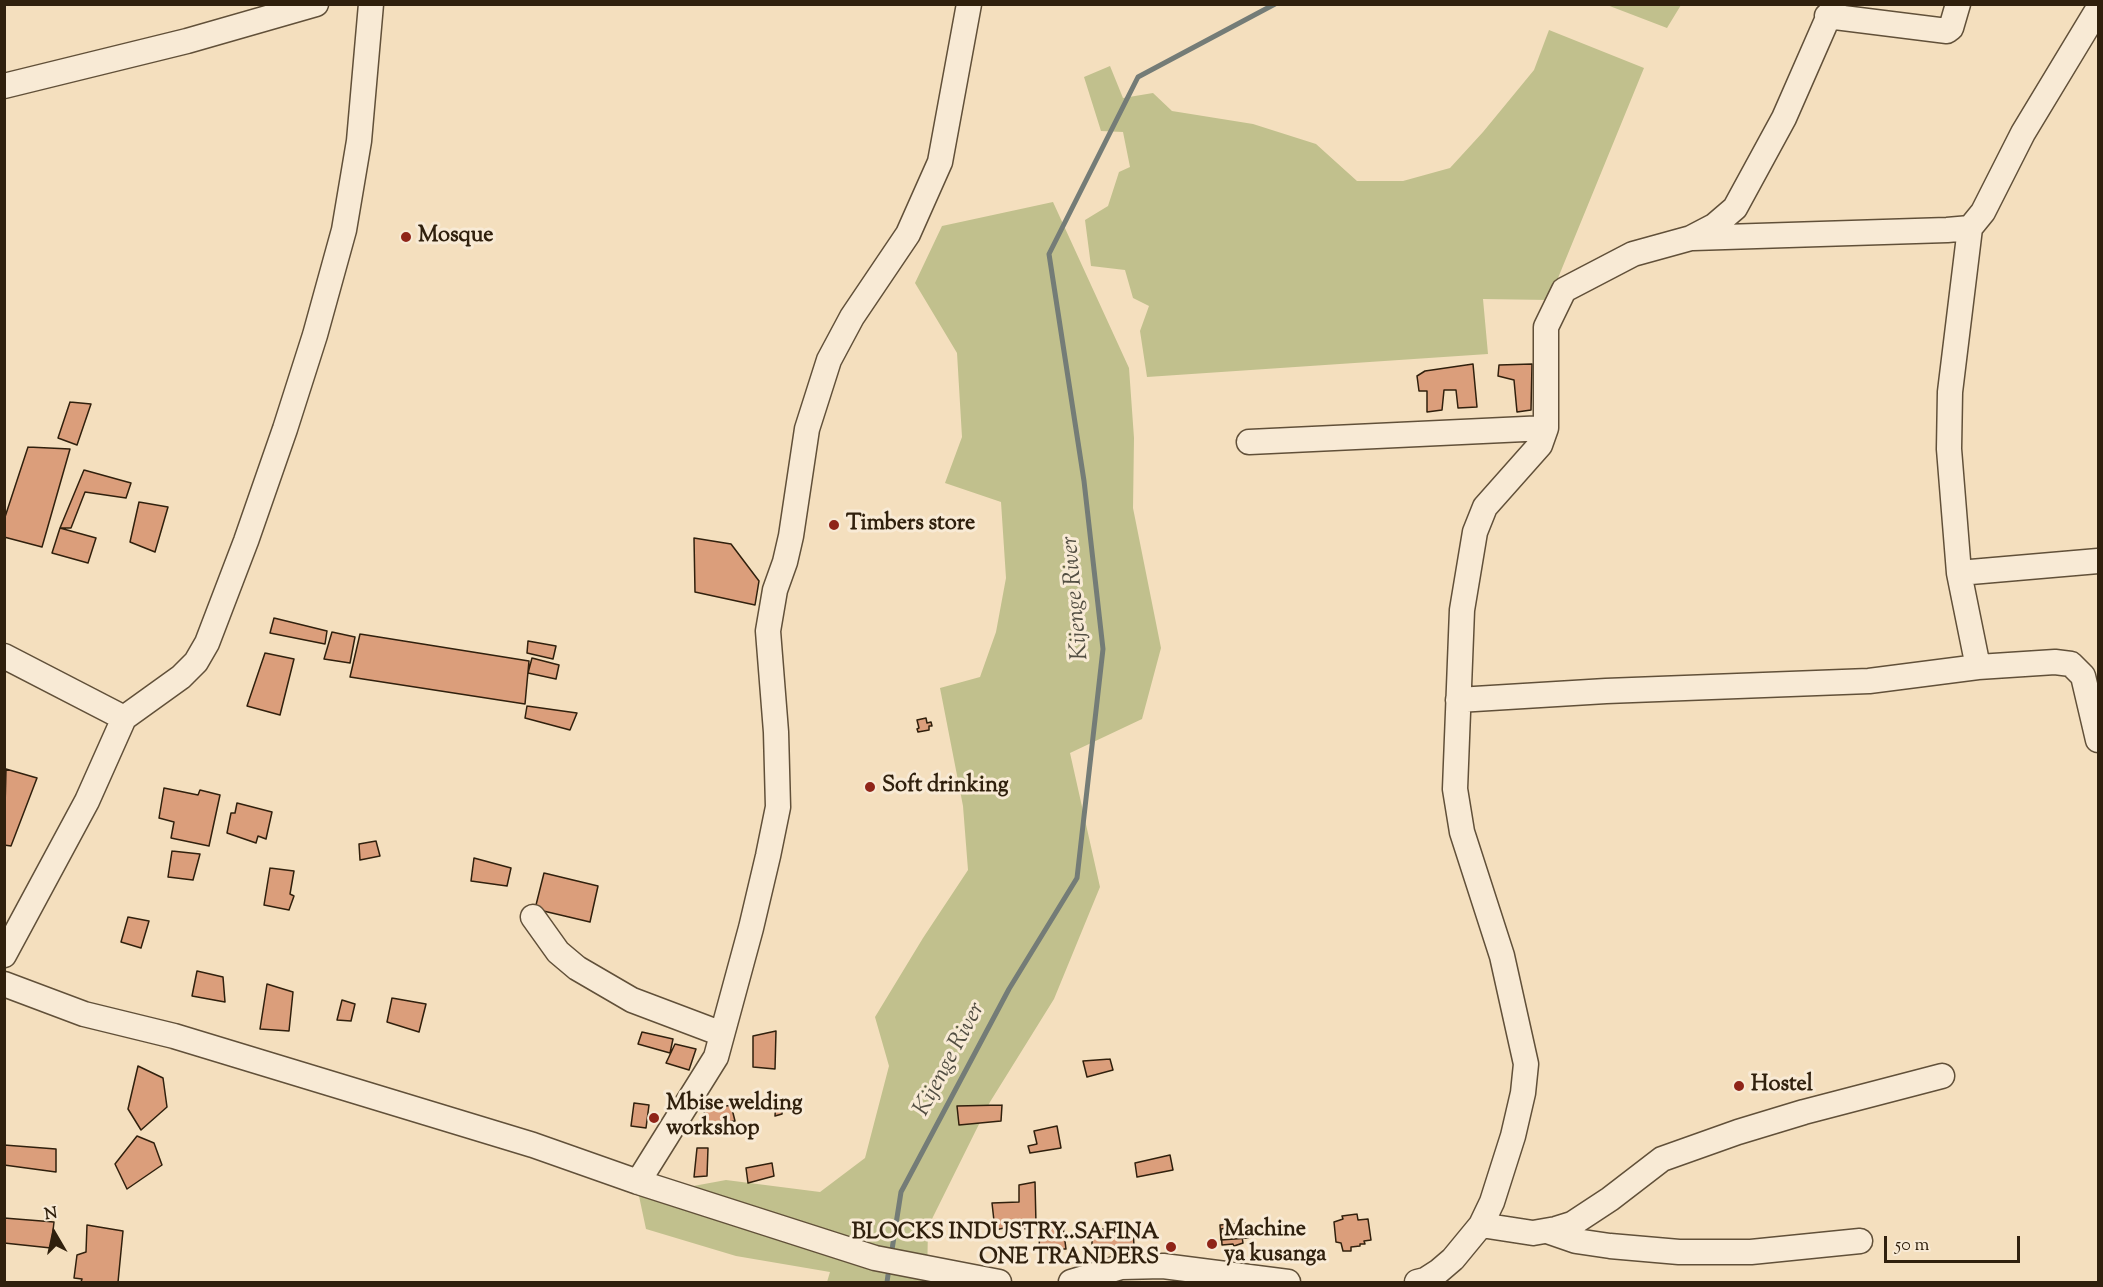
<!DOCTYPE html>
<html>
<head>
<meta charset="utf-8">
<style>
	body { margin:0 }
	#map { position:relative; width:2103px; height:1287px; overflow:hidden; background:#f4dfbe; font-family:"Sorts Mill Goudy",serif }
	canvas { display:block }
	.frame { position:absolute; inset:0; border:6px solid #30200d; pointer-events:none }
	.north { position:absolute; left:24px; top:1203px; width:60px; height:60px; -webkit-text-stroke:4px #f8ead5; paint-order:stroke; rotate:351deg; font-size:16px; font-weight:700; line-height:24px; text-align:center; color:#30200d }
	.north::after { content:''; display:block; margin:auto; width:21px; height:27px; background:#30200d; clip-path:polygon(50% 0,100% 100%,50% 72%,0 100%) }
	.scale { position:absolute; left:1884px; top:1236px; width:136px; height:27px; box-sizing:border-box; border:3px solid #30200d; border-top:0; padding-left:8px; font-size:18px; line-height:21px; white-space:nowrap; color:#30200d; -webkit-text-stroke:4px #f8ead5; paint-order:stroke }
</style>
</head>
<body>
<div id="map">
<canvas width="2103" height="1287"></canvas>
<div class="frame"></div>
<div class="north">N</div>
<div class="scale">50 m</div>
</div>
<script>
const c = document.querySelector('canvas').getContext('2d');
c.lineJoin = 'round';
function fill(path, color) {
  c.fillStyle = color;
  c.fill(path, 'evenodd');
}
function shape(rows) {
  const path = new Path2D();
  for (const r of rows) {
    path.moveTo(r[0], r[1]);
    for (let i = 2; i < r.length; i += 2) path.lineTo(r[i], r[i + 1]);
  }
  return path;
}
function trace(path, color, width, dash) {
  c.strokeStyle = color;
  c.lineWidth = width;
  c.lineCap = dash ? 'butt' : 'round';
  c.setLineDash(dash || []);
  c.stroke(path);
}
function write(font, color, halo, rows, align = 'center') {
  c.font = font + ' "Sorts Mill Goudy",serif';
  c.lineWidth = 6;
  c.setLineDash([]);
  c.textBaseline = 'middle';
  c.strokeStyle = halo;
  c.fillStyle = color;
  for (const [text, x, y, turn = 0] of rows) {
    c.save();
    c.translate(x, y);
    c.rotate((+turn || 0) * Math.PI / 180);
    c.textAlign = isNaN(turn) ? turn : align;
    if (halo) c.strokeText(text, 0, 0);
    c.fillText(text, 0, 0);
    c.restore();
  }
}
const green = shape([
	[1607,5,1681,5,1667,28],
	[1549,30,1644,68,1549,300,1483,299,1488,354,1147,377,1140,331,1149,306,1133,298,1125,270,1091,266,1085,220,1108,206,1119,172,1130,167,1123,132,1101,131,1084,77,1110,66,1123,98,1153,93,1172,111,1253,124,1316,144,1357,181,1403,181,1450,168,1483,132,1534,70],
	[1053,202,1129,368,1134,438,1133,508,1161,648,1142,719,1070,753,1100,887,1054,999,990,1102,928,1227,927,1282,827,1282,830,1272,736,1256,646,1229,639,1196,726,1180,820,1192,865,1158,889,1066,875,1017,923,938,968,870,963,806,940,688,980,677,996,632,1006,578,1001,502,945,483,962,437,957,353,915,283,942,226]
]);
const stream = shape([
	[891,1256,901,1192,1009,989,1077,878,1103,649,1084,481,1049,254,1138,77,1275,4],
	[887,1282,889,1268]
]);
const building = shape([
	[1473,364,1477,407,1458,408,1456,390,1444,390,1442,410,1427,412,1427,391,1419,391,1417,376,1425,371,1473,364],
	[1532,364,1531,410,1517,412,1514,380,1498,376,1499,365,1532,364],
	[70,402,91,404,77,445,58,438,70,402],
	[28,447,70,449,42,547,4,537,4,520,28,447],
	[84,470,131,483,126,498,85,492,71,528,60,528,84,470],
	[139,502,168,507,155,552,130,542,139,502],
	[60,528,96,538,88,563,52,553,60,528],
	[694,538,731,544,759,581,755,605,695,592,694,538],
	[274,618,327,631,325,644,270,633,274,618],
	[332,632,355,637,350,663,324,659,332,632],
	[360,634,529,661,525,704,350,677,360,634],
	[528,641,556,646,553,659,527,653,528,641],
	[265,653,294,659,280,715,247,706,265,653],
	[532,658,559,665,556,679,528,673,532,658],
	[527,706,577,713,570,730,525,718,527,706],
	[926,718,927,723,931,722,932,726,929,726,929,730,918,732,917,729,919,728,917,720,926,718],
	[6,769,37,778,11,846,4,845,6,769],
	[164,788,198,795,200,790,220,795,209,846,171,838,174,822,159,818,164,788],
	[237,803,272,812,266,839,258,836,256,843,227,833,231,813,235,813,237,803],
	[376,841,380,856,360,860,359,844,376,841],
	[172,851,200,854,193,880,168,877,172,851],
	[474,858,511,868,507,886,471,881,474,858],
	[270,868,294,871,290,894,294,896,289,910,264,905,270,868],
	[544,873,598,886,590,922,535,909,544,873],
	[128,917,149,921,141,948,121,942,128,917],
	[197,971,223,977,225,1002,192,996,197,971],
	[267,984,293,992,289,1031,260,1029,267,984],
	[392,998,426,1004,419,1032,387,1022,392,998],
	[342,1000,355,1004,351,1021,337,1020,342,1000],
	[776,1031,775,1069,753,1067,753,1036,776,1031],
	[642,1032,673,1039,670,1053,638,1044,642,1032],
	[675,1044,696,1049,689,1070,666,1063,675,1044],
	[1110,1059,1113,1070,1087,1077,1083,1061,1110,1059],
	[138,1066,163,1078,167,1107,141,1130,128,1109,138,1066],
	[783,1100,782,1114,775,1116,776,1101,783,1100],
	[634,1103,649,1105,646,1128,631,1126,634,1103],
	[731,1105,735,1121,708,1125,704,1111,731,1105],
	[1002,1105,1001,1121,959,1125,957,1106,1002,1105],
	[1057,1126,1061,1148,1030,1153,1028,1146,1037,1144,1034,1131,1057,1126],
	[137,1136,154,1143,162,1165,127,1189,115,1164,137,1136],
	[4,1145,56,1149,56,1172,4,1165,4,1145],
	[697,1148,708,1148,707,1176,694,1177,697,1148],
	[1170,1155,1173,1170,1137,1177,1135,1163,1170,1155],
	[772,1163,774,1176,748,1183,746,1168,772,1163],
	[1035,1182,1036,1224,1025,1229,1023,1224,995,1230,992,1203,1019,1202,1019,1185,1035,1182],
	[1357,1214,1358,1220,1368,1219,1371,1240,1364,1241,1365,1244,1360,1244,1360,1246,1351,1247,1351,1251,1343,1251,1341,1243,1336,1242,1334,1222,1343,1219,1342,1216,1357,1214],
	[4,1218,54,1222,51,1248,4,1243,4,1218],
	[1246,1223,1248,1238,1221,1240,1220,1225,1246,1223],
	[87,1225,123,1231,118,1282,81,1282,82,1279,74,1278,77,1255,86,1252,87,1225],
	[1243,1225,1245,1236,1242,1237,1243,1243,1234,1246,1233,1244,1222,1245,1221,1229,1243,1225],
	[1063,1226,1066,1249,1039,1249,1040,1228,1063,1226],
	[1092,1229,1133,1229,1134,1246,1092,1246,1092,1229]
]);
const minor = shape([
	[1827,16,1947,31,1951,28,1958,4],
	[4,86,187,41,316,4],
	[1970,228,1950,392,1949,449,1959,573,1978,667],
	[1693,238,1947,230,1970,228,1983,212,2023,133,2098,9],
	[1249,442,1546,428],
	[1959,573,2098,561],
	[4,656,124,718],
	[1458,700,1606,691,1869,681,1978,667,2055,662,2071,664,2083,676,2098,740],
	[533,917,558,952,577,968,632,1000,722,1034],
	[4,955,87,801,124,718,181,677,196,662,207,643,246,541,285,429,315,335,344,230,359,141,371,4],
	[4,984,84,1014,174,1036,533,1145,638,1182,875,1258,999,1282],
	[638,1182,716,1057,751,928,768,856,778,807,776,732,768,631,775,590,785,562,791,536,807,429,829,360,852,317,908,234,940,162,969,4],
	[1481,1225,1533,1233,1556,1229,1572,1224,1610,1199,1662,1159,1738,1132,1804,1112,1942,1076],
	[1547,1231,1576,1241,1610,1246,1679,1252,1751,1252,1860,1241],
	[1071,1282,1121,1267,1163,1266,1288,1282],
	[1417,1282,1425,1280,1439,1271,1453,1259,1481,1225,1492,1202,1513,1136,1523,1093,1526,1064,1502,956,1462,832,1455,789,1462,610,1475,532,1485,507,1540,445,1546,428,1546,327,1564,290,1633,254,1691,238,1714,226,1735,208,1784,118,1834,4]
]);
const markers = [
	[406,237,6,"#8f2418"],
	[834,525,6,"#8f2418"],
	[870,787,6,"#8f2418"],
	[1739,1086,6,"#8f2418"],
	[654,1118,6,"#8f2418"],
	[1212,1244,6,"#8f2418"],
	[1171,1247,6,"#8f2418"]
];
const poiNames = [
	["Mosque",418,237],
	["Timbers store",846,525],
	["Soft drinking",882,787],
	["Hostel",1751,1086],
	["Mbise welding",666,1105],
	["workshop",666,1130],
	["Machine",1224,1231],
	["ya kusanga",1224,1256],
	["BLOCKS INDUSTRY..SAFINA",1159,1234,"right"],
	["ONE TRANDERS",1159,1259,"right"]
];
const waterNames = [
	["Kijenge River",1077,598,-95],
	["Kijenge River",951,1060,-62]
];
fill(green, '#c1c08d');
trace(stream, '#747c77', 5);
fill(building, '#db9e7b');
trace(building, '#30200d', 1.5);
trace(minor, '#615039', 27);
trace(minor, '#f8ead5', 24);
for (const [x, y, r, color] of markers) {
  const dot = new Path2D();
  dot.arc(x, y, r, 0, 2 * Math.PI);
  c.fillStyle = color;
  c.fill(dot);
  trace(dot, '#f8ead5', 2);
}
write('bold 22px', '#30200d', '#f8ead5', poiNames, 'left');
write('italic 24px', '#524e42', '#f8ead5', waterNames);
</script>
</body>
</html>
